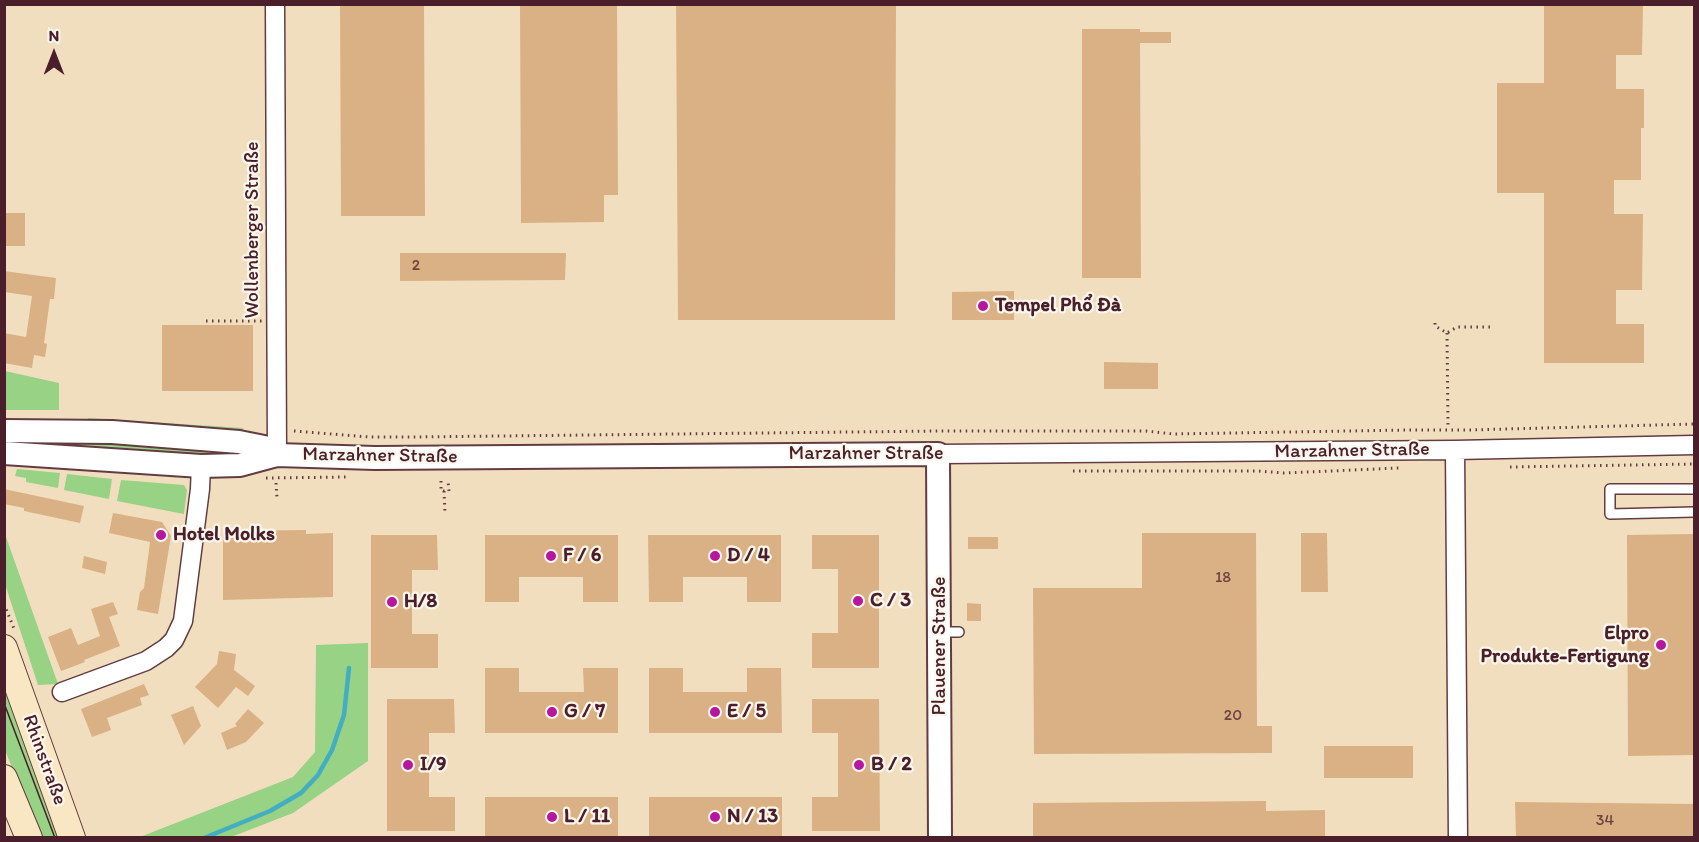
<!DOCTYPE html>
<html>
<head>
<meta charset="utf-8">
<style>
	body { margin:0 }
	#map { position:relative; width:1699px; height:842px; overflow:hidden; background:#f1debf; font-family:Itim,sans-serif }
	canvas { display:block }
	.frame { position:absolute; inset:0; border:6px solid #4a1f2b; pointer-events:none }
	.north { position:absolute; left:24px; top:24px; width:60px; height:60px; -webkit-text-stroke:4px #fbf7ec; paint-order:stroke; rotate:0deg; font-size:16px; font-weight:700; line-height:24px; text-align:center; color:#4a1f2b }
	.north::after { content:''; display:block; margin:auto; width:21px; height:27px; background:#4a1f2b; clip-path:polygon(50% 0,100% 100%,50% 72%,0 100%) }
</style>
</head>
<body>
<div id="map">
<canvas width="1699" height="842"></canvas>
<div class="frame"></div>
<div class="north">N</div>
</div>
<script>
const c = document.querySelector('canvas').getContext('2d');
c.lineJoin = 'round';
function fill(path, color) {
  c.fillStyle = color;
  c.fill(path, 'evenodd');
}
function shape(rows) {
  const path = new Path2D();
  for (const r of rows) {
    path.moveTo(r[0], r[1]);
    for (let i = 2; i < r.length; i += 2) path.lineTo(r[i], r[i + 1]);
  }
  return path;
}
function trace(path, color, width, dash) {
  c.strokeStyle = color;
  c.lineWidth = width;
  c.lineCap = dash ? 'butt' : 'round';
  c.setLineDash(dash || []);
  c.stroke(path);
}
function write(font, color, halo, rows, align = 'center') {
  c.font = font + ' Itim,sans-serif';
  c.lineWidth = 4.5;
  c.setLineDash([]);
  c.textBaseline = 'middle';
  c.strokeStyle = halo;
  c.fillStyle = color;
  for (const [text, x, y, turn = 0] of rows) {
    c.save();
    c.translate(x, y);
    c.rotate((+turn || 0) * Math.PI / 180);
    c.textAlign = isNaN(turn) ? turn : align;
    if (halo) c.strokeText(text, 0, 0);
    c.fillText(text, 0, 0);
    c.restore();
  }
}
const green = shape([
	[5,371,59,383,59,410,5,410],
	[88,418,243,428,243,432,88,423],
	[53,439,241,448,241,456,220,457,63,446,55,444],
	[17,469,60,473,58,488,26,482,26,478,15,476],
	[67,474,112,479,109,499,64,490],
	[121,480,184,485,187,490,184,514,117,501],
	[5,534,58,684,38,685,5,584],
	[368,643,368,761,293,813,231,837,140,837,293,777,315,752,316,645],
	[4,675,64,837,40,837,5,750]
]);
const stream = shape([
	[204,838,270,811,301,793,318,775,332,750,344,715,349,668]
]);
const building = shape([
	[340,4,424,4,425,216,341,216],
	[520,4,617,4,618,195,604,195,604,222,521,223],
	[676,4,896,4,895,320,678,320],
	[1544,4,1643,4,1642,55,1616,55,1616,89,1644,89,1644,128,1641,128,1641,180,1614,180,1614,214,1643,214,1642,290,1616,290,1616,324,1644,324,1644,363,1544,363,1544,193,1497,193,1497,83,1544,83],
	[1082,29,1140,29,1140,32,1171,32,1171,43,1140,43,1141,278,1082,278],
	[4,213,25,213,25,246,4,246],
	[400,253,566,253,565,280,400,281],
	[4,271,56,278,54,299,50,299,44,343,47,344,45,357,34,355,32,368,4,363,4,333,26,337,32,296,4,292],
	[1014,291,1014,320,952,320,952,292],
	[162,325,253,325,253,391,162,391],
	[1104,362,1158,363,1158,389,1104,389],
	[4,489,84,506,80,523,24,511,24,508,4,504],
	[113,513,162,522,171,536,158,614,137,610,140,592,144,588,150,542,109,533],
	[306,530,306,534,333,533,333,597,223,600,223,531],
	[1142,533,1256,533,1257,726,1272,726,1272,753,1034,754,1033,588,1142,588],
	[1301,533,1327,533,1328,592,1301,592],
	[1695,534,1695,755,1628,756,1627,535],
	[371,535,437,535,438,570,412,570,412,634,438,634,438,668,371,668],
	[485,535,618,535,618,602,583,602,583,577,519,577,519,602,485,602],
	[648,535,781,535,781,602,747,602,747,577,683,577,683,602,649,602],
	[812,535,879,535,879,668,812,668,812,633,838,633,838,569,812,569],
	[968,537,998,537,998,549,968,549],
	[84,556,107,562,105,574,82,568],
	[113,602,118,614,109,617,120,646,84,660,85,662,61,671,48,637,71,628,78,645,100,636,91,609],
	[967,603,981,604,981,621,967,621],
	[219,651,236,654,234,670,255,686,248,696,236,687,218,708,195,687,217,664],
	[485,668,519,668,519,692,584,692,583,668,618,668,618,733,485,733],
	[649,668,683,668,683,692,747,692,747,668,781,668,782,733,649,733],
	[144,684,149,695,140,698,142,705,107,718,111,730,92,737,81,709],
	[387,699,454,699,455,733,429,733,429,797,455,797,455,831,387,831],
	[812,699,879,699,880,831,812,831,812,797,838,797,838,733,812,733],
	[193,706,201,726,184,745,171,715],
	[248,709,264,723,246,742,227,750,221,733,237,726,235,724],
	[1324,746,1413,746,1413,778,1324,778],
	[485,797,618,797,618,837,485,837],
	[649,797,782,797,782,837,649,837],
	[1266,801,1266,811,1325,810,1325,837,1033,837,1033,803],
	[1515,802,1695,804,1695,837,1516,837]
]);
const path = shape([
	[206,321,262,321],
	[1435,323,1435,326,1447,333,1457,327,1493,327],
	[1447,333,1448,425],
	[294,431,369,437,413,437,938,431,1146,431,1173,434,1407,430,1469,430,1694,424],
	[1510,467,1694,464],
	[1073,471,1258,471,1284,473,1399,468],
	[266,478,347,477],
	[441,481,441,491,449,491,448,481],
	[276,483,277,498],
	[444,491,445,514],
	[4,604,15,631]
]);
const service = shape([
	[1694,489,1610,489,1610,514,1694,512],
	[940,632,959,632]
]);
const minor = shape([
	[275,4,277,455],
	[1455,450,1458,838],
	[938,454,1455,450,1694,445],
	[62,692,146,661,166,648,174,640,183,621,200,489,201,466]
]);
const tertiary = shape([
	[4,431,112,432,239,442,264,447,277,455],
	[4,453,201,466,240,465,277,455,375,458,938,454,940,838]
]);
const secondary = shape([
	[4,648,72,838],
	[4,778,29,838]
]);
const tram = shape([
	[4,703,55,838]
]);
const markers = [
	[983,306,6,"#b5179e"],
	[161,535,6,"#b5179e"],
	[551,556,6,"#b5179e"],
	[715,556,6,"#b5179e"],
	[858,601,6,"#b5179e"],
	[392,602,6,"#b5179e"],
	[1661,645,6,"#b5179e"],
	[552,712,6,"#b5179e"],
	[715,712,6,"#b5179e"],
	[408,765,6,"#b5179e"],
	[859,765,6,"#b5179e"],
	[552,817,6,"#b5179e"],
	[715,817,6,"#b5179e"]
];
const numberNames = [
	["2",416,266],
	["18",1223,578],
	["20",1233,716],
	["34",1605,821]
];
const streetNames = [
	["Wollenberger Straße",253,230,-90],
	["Marzahner Straße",1352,451,-1],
	["Marzahner Straße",866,454],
	["Marzahner Straße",380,456,1],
	["Plauener Straße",940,646,-90],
	["Rhinstraße",44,760,70]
];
const poiNames = [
	["Tempel Phổ Đà",995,306],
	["Hotel Molks",173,535],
	["F / 6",563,556],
	["D / 4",727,556],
	["C / 3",870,601],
	["H/8",404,602],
	["Elpro",1649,634,"right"],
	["Produkte-Fertigung",1649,657,"right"],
	["G / 7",564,712],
	["E / 5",727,712],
	["I/9",420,765],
	["B / 2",871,765],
	["L / 11",564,817],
	["N / 13",727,817]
];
fill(green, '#97d285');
trace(stream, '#43aec2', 4.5);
fill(building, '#dab184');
trace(service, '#633c41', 12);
trace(minor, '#633c41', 21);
trace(tertiary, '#633c41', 26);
trace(secondary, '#633c41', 28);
trace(path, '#633c41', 3, [1.5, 4.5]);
trace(service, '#fff', 9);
trace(minor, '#fff', 18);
trace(tertiary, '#fff', 22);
trace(secondary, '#f9e7c3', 26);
trace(tram, '#4a1f2b', 1.5);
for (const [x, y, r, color] of markers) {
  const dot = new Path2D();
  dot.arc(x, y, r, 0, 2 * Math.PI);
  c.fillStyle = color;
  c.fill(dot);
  trace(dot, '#fbf7ec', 2);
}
write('16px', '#6e4441', null, numberNames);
write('20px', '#4a1f2b', '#fbf7ec', streetNames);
write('bold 20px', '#4a1f2b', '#fbf7ec', poiNames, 'left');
</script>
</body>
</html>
